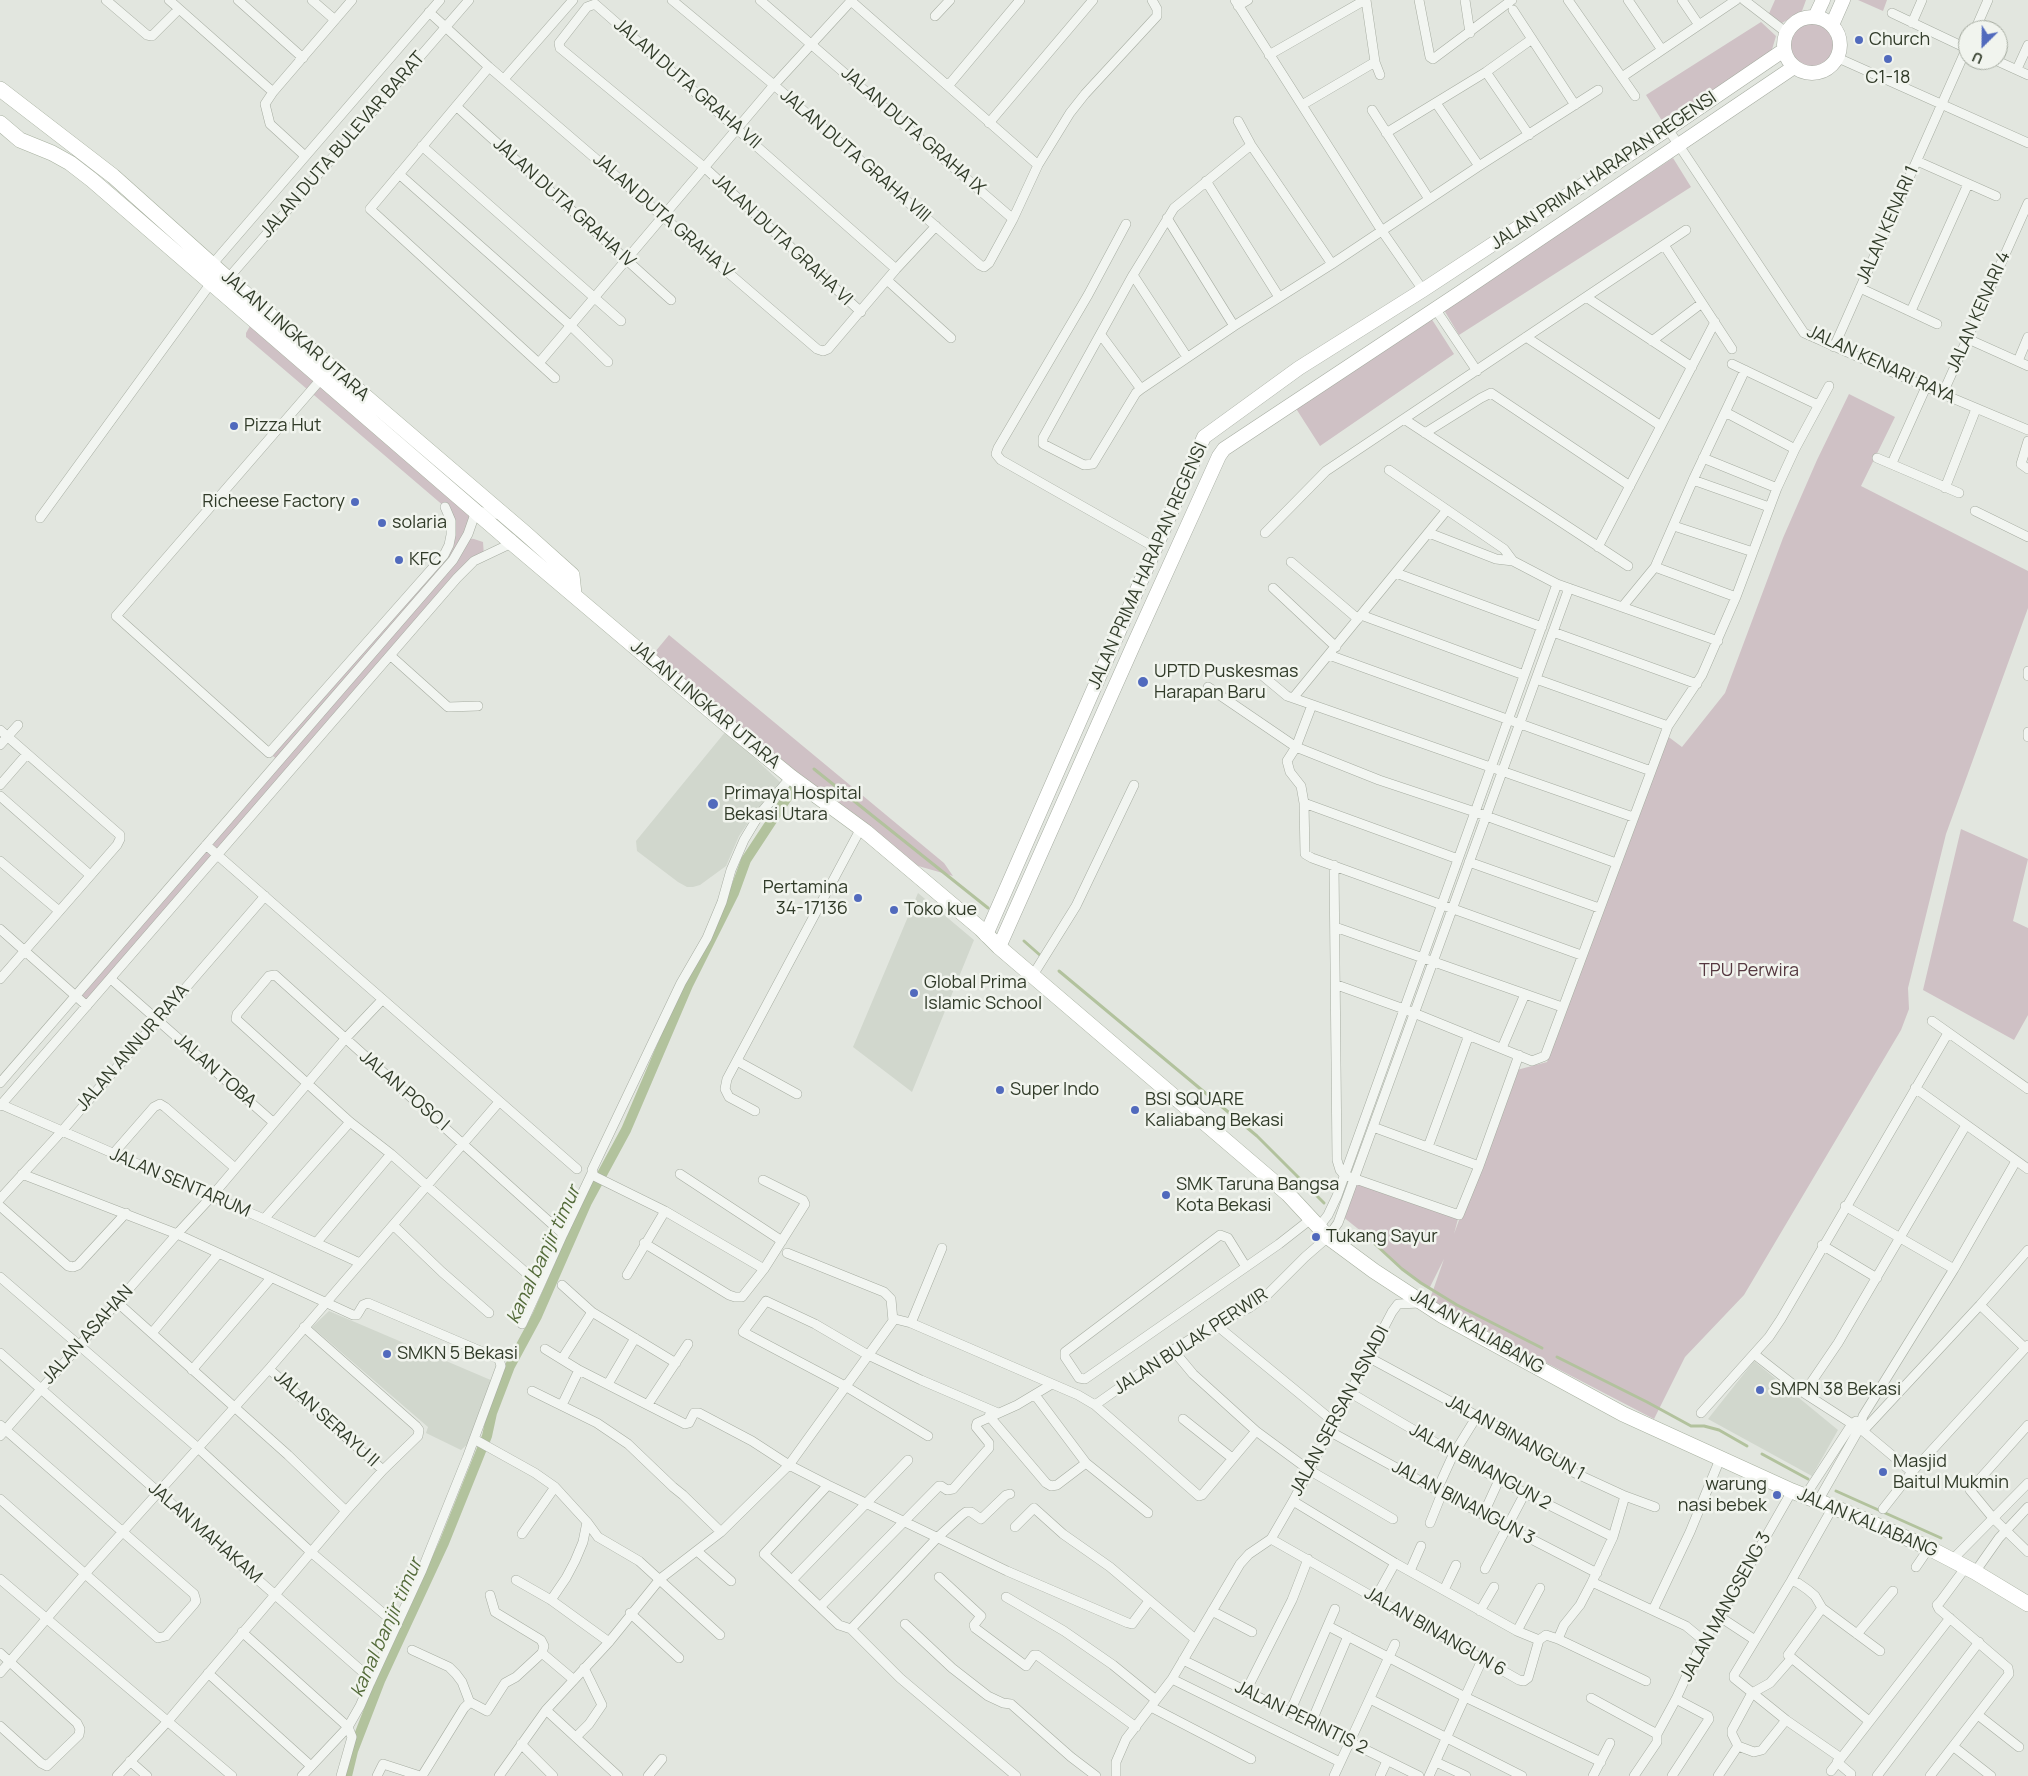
<!DOCTYPE html>
<html>
<head>
<meta charset="utf-8">
<style>
	body { margin:0 }
	#map { position:relative; width:2028px; height:1776px; overflow:hidden; background:#e2e6df; font-family:Manrope,sans-serif }
	canvas { display:block }
	.north { position:absolute; left:1958px; top:20px; width:50px; height:50px; box-sizing:border-box; background:#f1f4ee; border:1px solid #a4aa9f; border-radius:50%; rotate:203deg; font-size:14px; font-weight:700; line-height:20px; text-align:center; color:#313b29 }
	.north::after { content:''; display:block; margin:auto; width:18px; height:22px; background:#516abd; clip-path:polygon(50% 0,100% 100%,50% 72%,0 100%) }
</style>
</head>
<body>
<div id="map">
<canvas width="2028" height="1776"></canvas>
<div class="north">U</div>
</div>
<script>
const c = document.querySelector('canvas').getContext('2d');
c.lineJoin = 'round';
function fill(path, color) {
  c.fillStyle = color;
  c.fill(path, 'evenodd');
}
function shape(rows) {
  const path = new Path2D();
  for (const r of rows) {
    if (r.length === 3) {
      path.moveTo(r[0] + r[2], r[1]);
      path.arc(r[0], r[1], r[2], 0, 2 * Math.PI);
      continue;
    }
    path.moveTo(r[0], r[1]);
    for (let i = 2; i < r.length; i += 2) path.lineTo(r[i], r[i + 1]);
  }
  return path;
}
function trace(path, color, width, dash) {
  c.strokeStyle = color;
  c.lineWidth = width;
  c.lineCap = dash ? 'butt' : 'round';
  c.setLineDash(dash || []);
  c.stroke(path);
}
function write(font, color, halo, rows, align = 'center') {
  c.font = font + ' Manrope,sans-serif';
  c.lineWidth = 5;
  c.setLineDash([]);
  c.textBaseline = 'middle';
  c.strokeStyle = halo;
  c.fillStyle = color;
  for (const [text, x, y, turn = 0] of rows) {
    c.save();
    c.translate(x, y);
    c.rotate((+turn || 0) * Math.PI / 180);
    c.textAlign = isNaN(turn) ? turn : align;
    if (halo) c.strokeText(text, 0, 0);
    c.fillText(text, 0, 0);
    c.restore();
  }
}
const built = shape([
	[726,731,782,784,756,811,739,836,726,866,700,885,693,887,687,887,678,882,637,851,636,841],
	[918,893,974,940,912,1092,853,1047],
	[329,1311,493,1381,472,1440,461,1450,426,1433,428,1427,312,1327],
	[1754,1361,1838,1430,1812,1476,1708,1419]
]);
const green = shape([
	[1775,0,1806,0,1802,11,1782,23,1767,18],
	[1858,0,1887,0,1883,11],
	[1812,45,28],
	[1761,22,1776,36,1771,53,1664,124,1646,95],
	[1673,158,1691,187,1459,335,1444,310],
	[220,290,504,516,476,511,466,538,474,539,483,542,484,556,474,561,87,1006,75,996,278,760,269,753,449,545,445,507,246,337,246,333,250,326],
	[1431,318,1454,354,1320,446,1295,407],
	[1849,394,1895,417,1861,486,2028,571,2028,608,1946,834,1908,988,1909,1009,1901,1030,1744,1295,1685,1357,1654,1419,1535,1357,1430,1299,1444,1259,1429,1289,1402,1269,1362,1232,1342,1216,1354,1179,1459,1215,1454,1234,1513,1071,1547,1062,1662,732,1682,747,1725,693,1783,538,1817,460],
	[669,635,944,863,953,876,901,861,650,658],
	[1961,829,2028,859,2013,921,2028,928,2028,1015,2014,1040,1923,990]
]);
const stream = shape([
	[814,769,988,908],
	[1024,941,1041,956],
	[1059,971,1257,1136,1324,1203],
	[1362,1232,1402,1269,1421,1283,1457,1305,1542,1348],
	[1557,1357,1647,1402,1691,1426,1704,1426,1719,1430,1747,1446],
	[1762,1454,1808,1479],
	[1836,1491,1941,1538]
]);
const canal = shape([
	[347,1776,353,1751,380,1681,444,1543,487,1436,492,1413,510,1366,537,1316,587,1202,626,1130,688,985,734,893,746,860,792,790]
]);
const street = shape([
	[106,0,147,35,152,36,179,9],
	[169,0,273,92],
	[238,0,303,58],
	[312,0,335,20],
	[672,0,774,85,980,265,984,267,989,263,1013,219,1038,165,1070,113,1085,94,1157,16,1157,9,1152,0],
	[760,0,1013,219],
	[850,0,1038,165],
	[1235,0,1382,231,1423,290],
	[1366,0,1375,62,1380,75],
	[1419,0,1430,57,1433,59,1512,0],
	[1465,0,1470,33],
	[1568,0,1635,96],
	[1628,0,1662,50],
	[1682,0,1699,25],
	[1744,0,1787,33],
	[1238,6,1248,0],
	[1513,10,1575,105],
	[429,12,489,67,817,349,823,351,828,349,896,269,936,226],
	[1892,13,1968,49],
	[935,16,950,0],
	[1912,23,1922,0],
	[1975,30,1988,0],
	[1269,55,1365,0],
	[1838,58,2028,143],
	[1995,60,2028,75],
	[489,67,370,209,555,378],
	[2017,69,2028,45],
	[1486,72,1529,135],
	[1622,77,1736,0],
	[504,79,573,0],
	[948,86,1020,0],
	[1436,103,1479,166],
	[1302,105,1375,62],
	[456,106,671,300],
	[1372,110,1429,199],
	[1238,121,1251,145,1332,264],
	[989,123,1093,0],
	[1668,129,1804,333,1926,387,2028,430],
	[1386,133,1486,72,1532,39],
	[1251,145,1174,208,1133,275,1043,438,1043,444,1084,465,1093,464,1136,393,1141,389,1234,326,1332,264,1479,166,1598,90],
	[422,146,621,321],
	[305,156,270,124,265,104,273,92,352,0],
	[1917,161,1996,196],
	[399,174,571,326,608,362],
	[1206,181,1279,297],
	[1167,218,1234,326],
	[1126,224,1088,295,998,448,996,454,1001,460,1156,548],
	[1664,245,1732,349],
	[210,267,440,0],
	[1133,275,1187,357],
	[887,280,951,338],
	[225,282,469,0],
	[1860,288,1937,324],
	[1586,297,1692,367],
	[1436,310,1477,371],
	[1911,311,1968,184],
	[861,312,704,167,560,48,559,43,587,7,595,4,896,269],
	[1101,335,1141,389],
	[1526,337,1661,426],
	[1968,339,2028,366],
	[1652,341,1702,303],
	[1834,347,1968,45],
	[2018,361,2028,337],
	[539,363,774,85,851,1],
	[1732,364,1818,405],
	[322,378,116,616,269,753,444,555,449,545,451,535,451,521,445,507],
	[1943,393,2028,203],
	[1725,412,1795,449],
	[1404,419,1628,566],
	[1425,433,1481,398,1491,393,1630,486],
	[2028,441,2021,464,2028,469],
	[1703,458,1777,488],
	[1877,458,1959,493],
	[1892,463,1926,387],
	[1389,470,1504,549,1513,561],
	[1693,480,1769,507],
	[1945,488,1976,409],
	[1446,511,1293,698,1633,817],
	[1975,511,2028,537],
	[40,518,211,283],
	[1674,526,1753,552],
	[1265,533,1326,471,1686,230],
	[1429,533,1496,559,1513,561,1557,584,1718,641],
	[1598,547,1715,322],
	[1291,562,1358,619],
	[1655,567,1736,597],
	[1396,573,1542,627],
	[1273,588,1336,647],
	[1623,606,1655,567,1693,480,1745,370],
	[1361,615,1524,675],
	[1553,632,1697,684],
	[1329,655,1651,771],
	[391,656,448,707,478,706],
	[1257,671,1287,696,1293,698],
	[2028,671,2028,676],
	[1536,679,1668,726],
	[1208,687,1296,747,1379,780,1475,812,1616,863],
	[1312,705,1296,747,1287,761,1290,772,1301,786,1304,803,1305,854,1312,858,1581,955],
	[0,730,120,835,120,839,117,845,0,979],
	[2028,732,2028,737],
	[0,745,18,725],
	[0,785,27,754],
	[0,796,90,875],
	[1304,803,1458,859],
	[206,845,577,1169],
	[0,861,59,911],
	[1469,862,1599,908],
	[1334,865,1337,1160,1340,1170,1344,1175,1459,1215,1479,1166,1519,1055],
	[1335,927,1562,1007],
	[0,929,87,1006],
	[1033,975,1076,906,1134,785],
	[111,979,274,1123],
	[1337,985,1404,1009,1532,1061,1545,1056,1668,726,1702,675,1736,597,1777,488,1795,449,1829,386],
	[1932,1021,2028,1089],
	[1502,1048,1525,994],
	[737,1061,797,1094],
	[0,1083,453,560,468,534,476,511,502,515],
	[1915,1088,2028,1169],
	[0,1104,264,1219,360,1263],
	[0,1106,457,578,474,561,512,543,512,539],
	[755,1111,729,1097,725,1089,727,1079,861,828],
	[1373,1127,1479,1166],
	[1428,1147,1469,1035],
	[113,1154,154,1107,160,1104,165,1107,235,1168],
	[22,1174,177,1234,353,1315,357,1315,363,1305,368,1303,499,1359,501,1366,467,1458,422,1570,370,1683],
	[680,1174,782,1241],
	[0,1199,62,1131,265,896],
	[0,1206,68,1266,73,1267,78,1265,126,1213],
	[1845,1206,1954,1269],
	[665,1211,764,1269],
	[264,1219,350,1122],
	[393,1225,442,1272,489,1313],
	[1318,1228,1328,1215,1337,1196,1557,584],
	[563,1234,592,1173],
	[316,1243,391,1154],
	[644,1243,729,1295,735,1297,742,1297,764,1269,805,1204,803,1200,763,1180],
	[1822,1245,1877,1278],
	[787,1253,884,1292,891,1299,893,1321],
	[1246,1267,1228,1238,1220,1235,1065,1352,1065,1357,1079,1378,1085,1379,1279,1244,1311,1219],
	[627,1275,665,1211,594,1176,592,1170,681,983,707,938,722,902,731,870,744,840,759,815,791,777],
	[0,1277,198,1448,312,1553,397,1625],
	[562,1285,592,1312,676,1363],
	[118,1303,288,1455,346,1511],
	[1980,1305,2025,1348],
	[911,1323,942,1248],
	[522,1324,540,1285,563,1234,275,975,269,976,237,1014,236,1019,350,1122,391,1154,540,1285],
	[1215,1324,1334,1422],
	[152,1333,218,1254],
	[545,1349,579,1370,562,1405],
	[0,1353,364,1673,370,1683,360,1706,348,1727,352,1737,341,1776],
	[1754,1354,1804,1393,1863,1431,1912,1472],
	[1368,1357,1536,1448,1575,1473,1625,1496,1613,1537,1592,1582],
	[562,1359,592,1312],
	[269,1369,383,1470],
	[192,1370,271,1278],
	[579,1370,685,1424,689,1423,694,1413,699,1413,752,1441,789,1465,828,1485,1007,1571,1128,1623,1132,1624,1149,1601],
	[608,1384,635,1338],
	[532,1391,597,1423,628,1444,673,1487,683,1495,721,1532],
	[1349,1392,1499,1480,1613,1537],
	[1804,1393,1838,1343,1966,1125],
	[648,1404,688,1344],
	[1095,1405,1173,1350,1215,1324,1249,1308,1266,1296,1305,1257,1328,1237,1338,1223,1569,588],
	[1701,1413,1769,1337,1781,1319,1948,1033],
	[989,1416,1046,1483,1051,1486,1057,1485,1086,1463,1035,1395],
	[1183,1419,1232,1458],
	[0,1425,194,1594,196,1601,194,1604,166,1636,158,1638,0,1499],
	[2028,1425,1970,1490,1993,1518,2028,1552],
	[1256,1431,1309,1470,1393,1519],
	[1329,1431,1442,1493,1597,1573],
	[1863,1431,1980,1305,2028,1250],
	[0,1436,177,1234,212,1196,345,1039,382,1000],
	[928,1436,845,1386,743,1332,766,1301,815,1324,868,1355,921,1380,998,1413],
	[474,1439,535,1473,555,1487,587,1522,598,1537,639,1561,720,1635],
	[1086,1463,1148,1513],
	[828,1485,764,1554,839,1625,851,1629,900,1678,1016,1776],
	[1437,1490,1453,1455,1477,1416],
	[1625,1496,1655,1507],
	[1805,1496,1852,1424,1856,1421],
	[1293,1501,1395,1563,1517,1631,1539,1640,1546,1635,1558,1639,1646,1681],
	[1818,1501,1859,1429,1863,1416,1954,1269,2016,1161],
	[1833,1507,1791,1581,1734,1675,1734,1678,1786,1720,1841,1758],
	[1883,1509,1912,1472,2028,1345],
	[1483,1515,1499,1480],
	[1430,1523,1442,1493],
	[1015,1527,1034,1508,1063,1534,1110,1567,1195,1639],
	[522,1534,555,1487],
	[1271,1539,1519,1680,1524,1681,1528,1678,1539,1640],
	[697,1551,731,1581],
	[1952,1560,2028,1483],
	[1916,1567,1929,1548],
	[1485,1569,1525,1493],
	[1410,1571,1421,1546],
	[1975,1572,1999,1538,2028,1507],
	[939,1577,981,1616,974,1625,975,1628,1026,1666,1034,1655,1037,1655,1136,1727],
	[0,1579,232,1776],
	[516,1580,551,1600,609,1642],
	[792,1580,908,1460],
	[1791,1581,1798,1583,1808,1590,1815,1596,1822,1608,1880,1651],
	[1444,1590,1456,1565],
	[490,1595,495,1612,541,1640,544,1646,542,1653,574,1680],
	[1006,1597,1064,1631,1113,1665,1156,1700],
	[1375,1599,1395,1563],
	[551,1600,566,1578,575,1561,583,1542,587,1522],
	[820,1607,939,1486,941,1486,947,1490,953,1489,989,1448,989,1443,976,1427,977,1423,1017,1405,1052,1384],
	[1822,1608,1788,1655,1869,1721],
	[1653,1610,1690,1532,1720,1459],
	[1212,1611,1252,1632],
	[1480,1611,1494,1587],
	[630,1613,679,1658],
	[1720,1617,1755,1640],
	[905,1624,952,1668,988,1696,1003,1703,1011,1704,1071,1757,1096,1776],
	[1328,1626,1465,1697,1429,1776],
	[851,1629,937,1538,962,1515,966,1512,971,1512,981,1519,1006,1495,1010,1494],
	[1517,1631,1540,1588],
	[242,1632,348,1727,302,1776],
	[1857,1634,1893,1591],
	[1558,1639,1564,1625,1580,1605,1592,1582,1686,1626,1703,1640],
	[412,1650,449,1667,456,1674,462,1682,470,1703],
	[0,1653,77,1723,80,1729,79,1735,47,1766,41,1763,0,1726],
	[1183,1660,1419,1776],
	[1482,1660,1465,1697,1601,1762],
	[0,1673,84,1575,269,1369,499,1102],
	[208,1673,311,1766],
	[1172,1679,1340,1762],
	[1246,1691,1292,1600,1308,1559],
	[1591,1698,1657,1734],
	[1370,1699,1522,1776],
	[1151,1707,1251,1759],
	[546,1710,618,1776],
	[1290,1712,1335,1609],
	[1978,1715,2019,1747],
	[1311,1723,1348,1636],
	[576,1737,589,1724,602,1705,584,1668],
	[521,1744,553,1776],
	[1738,1746,1754,1752,1762,1750,1786,1720],
	[1954,1747,1991,1776],
	[130,1761,147,1776],
	[1436,1762,1466,1776],
	[1837,1762,1851,1774],
	[1831,1771,1950,1618],
	[117,1776,168,1721,346,1511,383,1470,418,1436,419,1430,416,1426,304,1327],
	[377,1776,383,1764,420,1776],
	[422,1776,464,1708,470,1702,487,1711,505,1683,516,1677,542,1653],
	[499,1776,546,1710,609,1642,660,1579,721,1532,789,1465,893,1321,895,1319,911,1323,1078,1395,1095,1405,1199,1496,1202,1495,1256,1431,1193,1374,1173,1350],
	[648,1776,662,1759],
	[1116,1776,1116,1762,1126,1739,1172,1679,1240,1564,1249,1554,1271,1539,1293,1501,1392,1312,1398,1304,1420,1303],
	[1334,1776,1395,1644],
	[1380,1776,1387,1761],
	[1593,1776,1610,1743],
	[1634,1776,1657,1742,1657,1734,1676,1699,1703,1640,1720,1617,1792,1491],
	[1672,1776,1709,1719,1708,1716,1676,1699],
	[1718,1776,1738,1746,1732,1734,1732,1730,1752,1693,1770,1683,1791,1659],
	[1877,1776,1979,1642],
	[1930,1776,2009,1674,2008,1668,1939,1609,1937,1605,1940,1602,1966,1567]
]);
const secondary = shape([
	[1812,45,28],
	[1815,17,1823,0],
	[1832,25,1843,0],
	[986,935,1204,437,1299,368,1423,290,1668,129,1784,50],
	[999,947,1133,646,1219,456,1224,449,1461,292,1794,67]
]);
const primary = shape([
	[0,89,113,176,227,278,525,533,572,575,574,594],
	[0,123,20,140,52,153,70,163,92,180,512,543,726,724,791,777,866,832,981,929,999,947,1288,1194,1328,1237,1374,1271,1443,1316,1623,1414,1792,1491,1858,1517,1929,1548,1975,1572,2028,1604]
]);
const markers = [
	[1859,40,5,"#516abd"],
	[1888,59,5,"#516abd"],
	[234,426,5,"#516abd"],
	[355,502,5,"#516abd"],
	[382,523,5,"#516abd"],
	[399,560,5,"#516abd"],
	[1143,682,6,"#516abd"],
	[713,804,6,"#516abd"],
	[858,898,5,"#516abd"],
	[894,910,5,"#516abd"],
	[914,993,5,"#516abd"],
	[1000,1090,5,"#516abd"],
	[1135,1110,5,"#516abd"],
	[1166,1195,5,"#516abd"],
	[1316,1237,5,"#516abd"],
	[387,1354,5,"#516abd"],
	[1760,1390,5,"#516abd"],
	[1883,1472,5,"#516abd"],
	[1777,1495,5,"#516abd"]
];
const poiNames = [
	["Church",1869,40],
	["C1-18",1888,78,"center"],
	["Pizza Hut",244,426],
	["Richeese Factory",345,502,"right"],
	["solaria",392,523],
	["KFC",409,560],
	["UPTD Puskesmas",1154,672],
	["Harapan Baru",1154,693],
	["Primaya Hospital",724,794],
	["Bekasi Utara",724,815],
	["Pertamina",848,888,"right"],
	["34-17136",848,909,"right"],
	["Toko kue",904,910],
	["Global Prima",924,983],
	["Islamic School",924,1004],
	["Super Indo",1010,1090],
	["BSI SQUARE",1145,1100],
	["Kaliabang Bekasi",1145,1121],
	["SMK Taruna Bangsa",1176,1185],
	["Kota Bekasi",1176,1206],
	["Tukang Sayur",1326,1237],
	["SMKN 5 Bekasi",397,1354],
	["SMPN 38 Bekasi",1770,1390],
	["Masjid",1893,1462],
	["Baitul Mukmin",1893,1483],
	["warung",1767,1485,"right"],
	["nasi bebek",1767,1506,"right"]
];
const streetNames = [
	["JALAN DUTA GRAHA VII",687,84,41],
	["JALAN DUTA GRAHA IX",913,131,41],
	["JALAN DUTA BULEVAR BARAT",343,145,-49],
	["JALAN DUTA GRAHA VIII",855,156,41],
	["JALAN PRIMA HARAPAN REGENSI",1604,171,-34],
	["JALAN DUTA GRAHA IV",564,203,42],
	["JALAN DUTA GRAHA V",663,216,41],
	["JALAN KENARI 1",1888,225,-66],
	["JALAN DUTA GRAHA VI",782,240,43],
	["JALAN KENARI 4",1979,312,-66],
	["JALAN LINGKAR UTARA",295,336,41],
	["JALAN KENARI RAYA",1881,365,25],
	["JALAN PRIMA HARAPAN REGENSI",1148,566,-66],
	["JALAN LINGKAR UTARA",705,705,40],
	["JALAN ANNUR RAYA",133,1048,-49],
	["JALAN TOBA",215,1071,41],
	["JALAN POSO I",404,1091,41],
	["JALAN SENTARUM",180,1183,23],
	["JALAN KALIABANG",1477,1332,30],
	["JALAN ASAHAN",88,1335,-48],
	["JALAN BULAK PERWIR",1191,1342,-33],
	["JALAN SERSAN ASNADI",1340,1411,-62],
	["JALAN SERAYU II",326,1419,42],
	["JALAN BINANGUN 1",1515,1438,29],
	["JALAN BINANGUN 2",1480,1467,29],
	["JALAN BINANGUN 3",1463,1503,28],
	["JALAN KALIABANG",1867,1523,23],
	["JALAN MAHAKAM",205,1533,41],
	["JALAN MANGSENG 3",1726,1607,-61],
	["JALAN BINANGUN 6",1435,1632,30],
	["JALAN PERINTIS 2",1301,1718,26]
];
const parkNames = [
	["TPU Perwira",1749,971]
];
const waterNames = [
	["kanal banjir timur",544,1255,-65],
	["kanal banjir timur",387,1628,-66]
];
fill(built, '#d1d7cd');
fill(green, '#cfc1c5');
trace(stream, '#b2c29d', 3);
trace(canal, '#b2c29d', 10);
trace(street, '#a6aca1', 10);
trace(secondary, '#a6aca1', 15);
trace(primary, '#a7b09f', 16);
trace(street, '#f2f5f1', 9);
trace(secondary, '#fff', 14);
trace(primary, '#fff', 15);
for (const [x, y, r, color] of markers) {
  const dot = new Path2D();
  dot.arc(x, y, r, 0, 2 * Math.PI);
  c.fillStyle = color;
  c.fill(dot);
  trace(dot, '#f1f4ee', 2);
}
write('18px', '#313b29', '#f1f4ee', poiNames, 'left');
write('18px', '#313b29', '#f1f4ee', streetNames);
write('18px', '#553840', '#f1f4ee', parkNames);
write('italic 19px', '#536a39', '#f1f4ee', waterNames);
</script>
</body>
</html>
